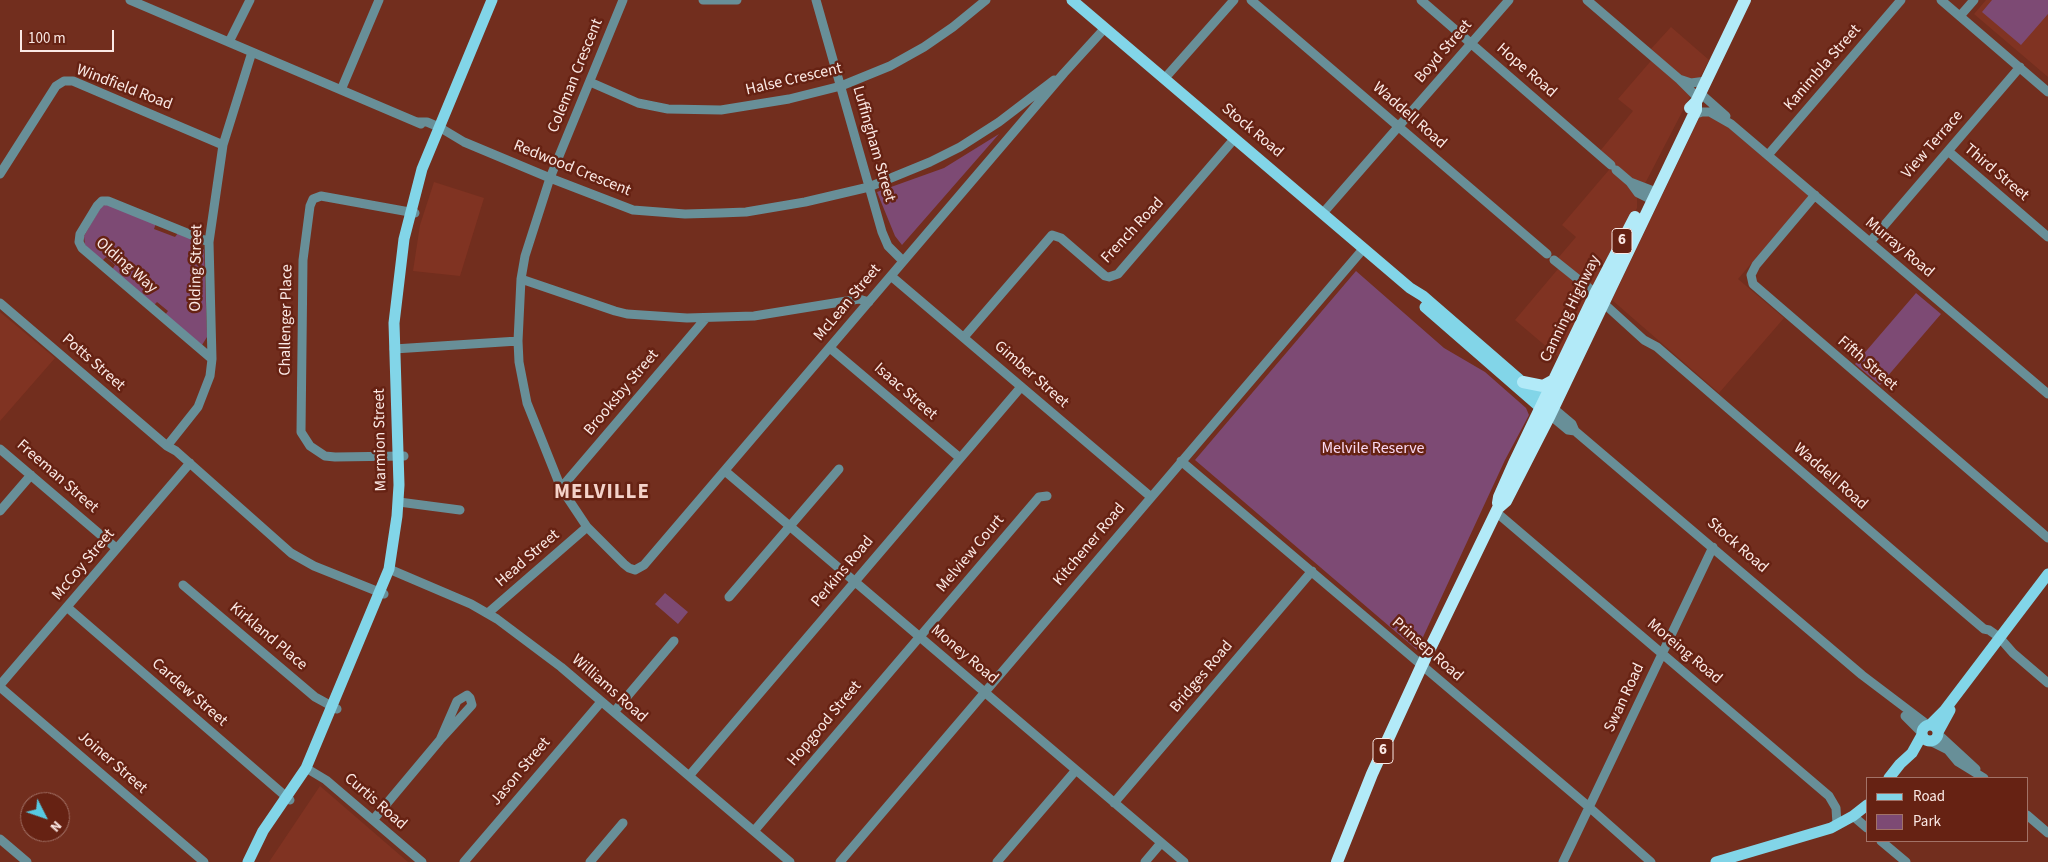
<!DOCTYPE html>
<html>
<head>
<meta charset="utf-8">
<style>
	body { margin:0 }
	#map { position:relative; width:2048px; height:862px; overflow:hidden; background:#722e1e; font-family:"Source Sans 3",sans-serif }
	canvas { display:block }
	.legend { position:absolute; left:1866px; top:777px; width:162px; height:65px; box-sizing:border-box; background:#662213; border:1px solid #a27267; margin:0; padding:6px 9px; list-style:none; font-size:15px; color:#fbe9e5 }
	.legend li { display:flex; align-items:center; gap:10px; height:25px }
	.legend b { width:25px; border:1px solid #a27267 }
	.north { position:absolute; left:20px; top:792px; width:50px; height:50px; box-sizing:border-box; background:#662213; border:1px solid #a27267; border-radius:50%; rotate:131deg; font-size:14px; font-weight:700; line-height:20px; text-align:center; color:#fbe9e5 }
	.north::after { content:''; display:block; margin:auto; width:18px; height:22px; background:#57c9e2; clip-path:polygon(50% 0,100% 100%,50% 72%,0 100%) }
	.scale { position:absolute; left:20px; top:30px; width:94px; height:22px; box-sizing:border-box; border:2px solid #fbe9e5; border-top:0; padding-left:6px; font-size:15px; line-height:18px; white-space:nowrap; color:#fbe9e5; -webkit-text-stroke:4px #662213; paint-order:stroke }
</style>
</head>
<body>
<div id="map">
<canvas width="2048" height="862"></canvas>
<ul class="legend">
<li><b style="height:6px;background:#82d5e8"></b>Road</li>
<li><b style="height:14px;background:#7d4a74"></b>Park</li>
</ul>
<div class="north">N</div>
<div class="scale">100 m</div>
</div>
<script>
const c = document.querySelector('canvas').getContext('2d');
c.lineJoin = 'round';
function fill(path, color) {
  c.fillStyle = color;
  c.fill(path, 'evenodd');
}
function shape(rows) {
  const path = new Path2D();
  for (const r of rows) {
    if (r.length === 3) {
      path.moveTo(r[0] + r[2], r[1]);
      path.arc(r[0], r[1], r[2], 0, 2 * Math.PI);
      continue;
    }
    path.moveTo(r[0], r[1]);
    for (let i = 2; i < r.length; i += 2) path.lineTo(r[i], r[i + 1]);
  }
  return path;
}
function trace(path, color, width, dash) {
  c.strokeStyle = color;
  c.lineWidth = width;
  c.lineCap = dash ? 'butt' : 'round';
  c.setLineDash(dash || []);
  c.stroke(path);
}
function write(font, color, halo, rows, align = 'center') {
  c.font = font + ' "Source Sans 3",sans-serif';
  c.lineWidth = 5;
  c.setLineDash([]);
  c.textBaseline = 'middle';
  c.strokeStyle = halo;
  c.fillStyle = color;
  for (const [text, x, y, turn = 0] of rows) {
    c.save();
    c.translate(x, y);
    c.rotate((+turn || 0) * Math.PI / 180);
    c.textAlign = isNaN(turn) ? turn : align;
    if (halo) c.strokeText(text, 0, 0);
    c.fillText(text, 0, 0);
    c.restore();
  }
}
const built = shape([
	[1986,0,2048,0,2048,77,1974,14],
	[1671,27,1709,60,1637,199,1637,208,1599,280,1561,359,1515,320,1563,263,1558,258,1576,237,1562,225,1614,164,1600,151,1633,111,1618,99,1656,55,1650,50],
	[1701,114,1716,117,1809,196,1738,279,1784,318,1719,393,1612,300],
	[434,182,484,198,460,276,413,271,420,225],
	[0,312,55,358,0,421],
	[320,786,408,862,269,862]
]);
const green = shape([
	[1992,0,2048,0,2048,14,2021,45,1982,12],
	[999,134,902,245,895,236,877,192,944,168],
	[107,204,156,223,154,229,175,237,178,233,200,243,200,245,204,250,207,337,202,345,165,315,168,311,157,302,154,305,112,270,115,265,106,257,102,261,85,245,84,236,101,207],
	[1356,271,1444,348,1485,372,1526,408,1529,415,1505,460,1417,650,1195,460],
	[1916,293,1941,314,1880,385,1855,364],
	[665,593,688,612,678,624,655,604]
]);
const minor = shape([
	[130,0,421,124],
	[623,0,550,178,525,256,521,279,518,341,519,362,527,403,561,488,587,527,624,564,629,568,635,570,644,565,1064,73,1105,28],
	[703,0,737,0],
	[816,0,882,232,888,246,903,261],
	[1251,0,1547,254],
	[1421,0,1611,165],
	[1587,0,1679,79,1698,98],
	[1941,0,2048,92],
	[1960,16,1974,0],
	[229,42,250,0],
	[1165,78,1234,0],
	[1679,79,1691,83,1706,81],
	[590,82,638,103,668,109,721,110,789,99,841,86,890,66,924,47,953,27,986,0],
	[341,90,379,0],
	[1700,93,1726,116],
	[1693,115,1702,112,1710,112,1731,124,2048,394],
	[418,122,427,122,439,127,464,142,550,178,633,210,685,214,720,213,746,212,805,202,869,187,930,162,960,147,999,122,1054,80],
	[1948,151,2048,237],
	[1768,155,1901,0],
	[1616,170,1630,182,1638,193,1652,200],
	[0,174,56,86,64,81,73,81,223,145],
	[1630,182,1656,192],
	[1815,195,1756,265,1751,275,1753,284,2048,538],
	[1323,213,1509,0],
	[209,242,108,201,102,201,97,206,80,234,79,242,82,248,212,359],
	[1870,242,2020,67],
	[1554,260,1599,296],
	[891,276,1151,497],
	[521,279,615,311,627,314,687,318,754,316,859,299,869,302],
	[1600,300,1644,340,1657,347,1964,612,1984,629,1989,630,1999,637,2013,653,2048,683],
	[0,303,167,446,176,451,291,553,314,566,384,594],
	[964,337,1052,235,1061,238,1105,276,1109,277,1118,274,1235,138],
	[830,348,960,458],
	[394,349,518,341],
	[1553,408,1572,424,1575,431,1862,675,1928,725],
	[1550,415,1568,430,1575,431],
	[167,446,198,407,210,376,212,359,209,242,223,145,252,52],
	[0,449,116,548],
	[404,456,335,457,325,456,310,446,301,432,303,260,310,206,313,199,321,196,415,213],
	[1181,461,1589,807,1651,862],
	[725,471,1184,862],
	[561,488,706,318],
	[399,502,460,510],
	[0,511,31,475],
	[1496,512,1829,796,1836,808,1837,824],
	[389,569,471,604,497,619,561,667,790,862],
	[183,585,315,697,337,709],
	[729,597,839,469],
	[68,608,290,800],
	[488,613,587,527],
	[0,685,190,463],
	[0,687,204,862],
	[614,712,674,641],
	[1905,716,1922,733],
	[1938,734,1976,769],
	[1932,742,1948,750,1958,762,1984,778],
	[306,768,326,780,422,862],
	[689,776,1021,387],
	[1114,803,1312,571],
	[2027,815,2048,833],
	[1853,816,1867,828],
	[373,820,440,740,472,705,470,698,467,695,457,701,440,740],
	[754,831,1039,497,1047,496],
	[0,839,27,862],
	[1881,841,1906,862],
	[464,862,601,702],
	[590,862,623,823],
	[840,862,1364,248],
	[997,862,1076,770],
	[1145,862,1161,843],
	[1563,862,1713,547]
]);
const major = shape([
	[1072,0,1410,288,1423,296,1551,407],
	[1425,307,1541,408],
	[1930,733,8],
	[1930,725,1944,711,2048,574],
	[1938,732,1950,710],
	[1889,778,1900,764,1912,753,1922,735],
	[248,862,263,831,306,768,389,569,397,516,399,485,394,323,404,239,422,169,492,0],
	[1716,862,1831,828,1853,816,1867,805]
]);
const highway = shape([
	[1690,108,1696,102,1745,0],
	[1523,382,1543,386,1554,380],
	[1498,503,1499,497,1515,461,1595,294,1635,217],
	[1337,862,1372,774,1422,665,1498,508,1506,501,1550,415,1696,110,1696,102]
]);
const shields = [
	[1622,241,20],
	[1383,751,20]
];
const shieldNames = [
	["6",1622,241],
	["6",1383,751]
];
const streetNames = [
	["Boyd Street",1444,52,-49],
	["Kanimbla Street",1823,68,-49],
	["Hope Road",1526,71,41],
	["Coleman Crescent",576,76,-68],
	["Halse Crescent",794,80,-13],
	["Windfield Road",124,88,21],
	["Waddell Road",1409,116,41],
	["Stock Road",1252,131,40],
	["Luffingham Street",873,144,74],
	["View Terrace",1933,145,-49],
	["Redwood Crescent",572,169,22],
	["Third Street",1996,173,40],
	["French Road",1133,231,-47],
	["Murray Road",1899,248,40],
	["Olding Way",126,266,41],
	["Olding Street",197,268,-89],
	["McLean Street",848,303,-50],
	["Canning Highway",1571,309,-64],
	["Challenger Place",287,320,-89],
	["Potts Street",93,363,41],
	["Fifth Street",1867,364,41],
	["Gimber Street",1031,375,41],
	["Isaac Street",905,392,41],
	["Brooksby Street",622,393,-50],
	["Marmion Street",381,440,-91],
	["Freeman Street",57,477,41],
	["Waddell Road",1830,477,41],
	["Kitchener Road",1090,545,-50],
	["Stock Road",1737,546,41],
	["Melview Court",971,554,-50],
	["Head Street",528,559,-41],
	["McCoy Street",84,565,-50],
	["Perkins Road",843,572,-50],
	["Kirkland Place",268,637,40],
	["Prinsep Road",1427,650,41],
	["Moreing Road",1684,652,40],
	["Money Road",964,655,40],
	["Bridges Road",1202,677,-50],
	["Williams Road",609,689,41],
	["Cardew Street",189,693,41],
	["Swan Road",1625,698,-65],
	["Hopgood Street",825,724,-50],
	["Joiner Street",112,763,41],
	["Jason Street",521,772,-50],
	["Curtis Road",375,802,41]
];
const parkNames = [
	["Melvile Reserve",1373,449]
];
const districtNames = [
	["MELVILLE",602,493]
];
fill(built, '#803322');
fill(green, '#7d4a74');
trace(minor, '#688f98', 9);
trace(major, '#82d5e8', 11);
trace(highway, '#b2eaf8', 12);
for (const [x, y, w] of shields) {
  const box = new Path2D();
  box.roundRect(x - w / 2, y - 12.5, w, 25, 4);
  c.fillStyle = '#662213';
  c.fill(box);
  trace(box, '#fbe9e5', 1);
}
write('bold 15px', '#fbe9e5', null, shieldNames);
write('16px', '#fbe9e5', '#662213', streetNames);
write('16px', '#fad8f2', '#662213', parkNames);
c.letterSpacing = '1px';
write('bold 21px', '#f4d2c9', '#662213', districtNames);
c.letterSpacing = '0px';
</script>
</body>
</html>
